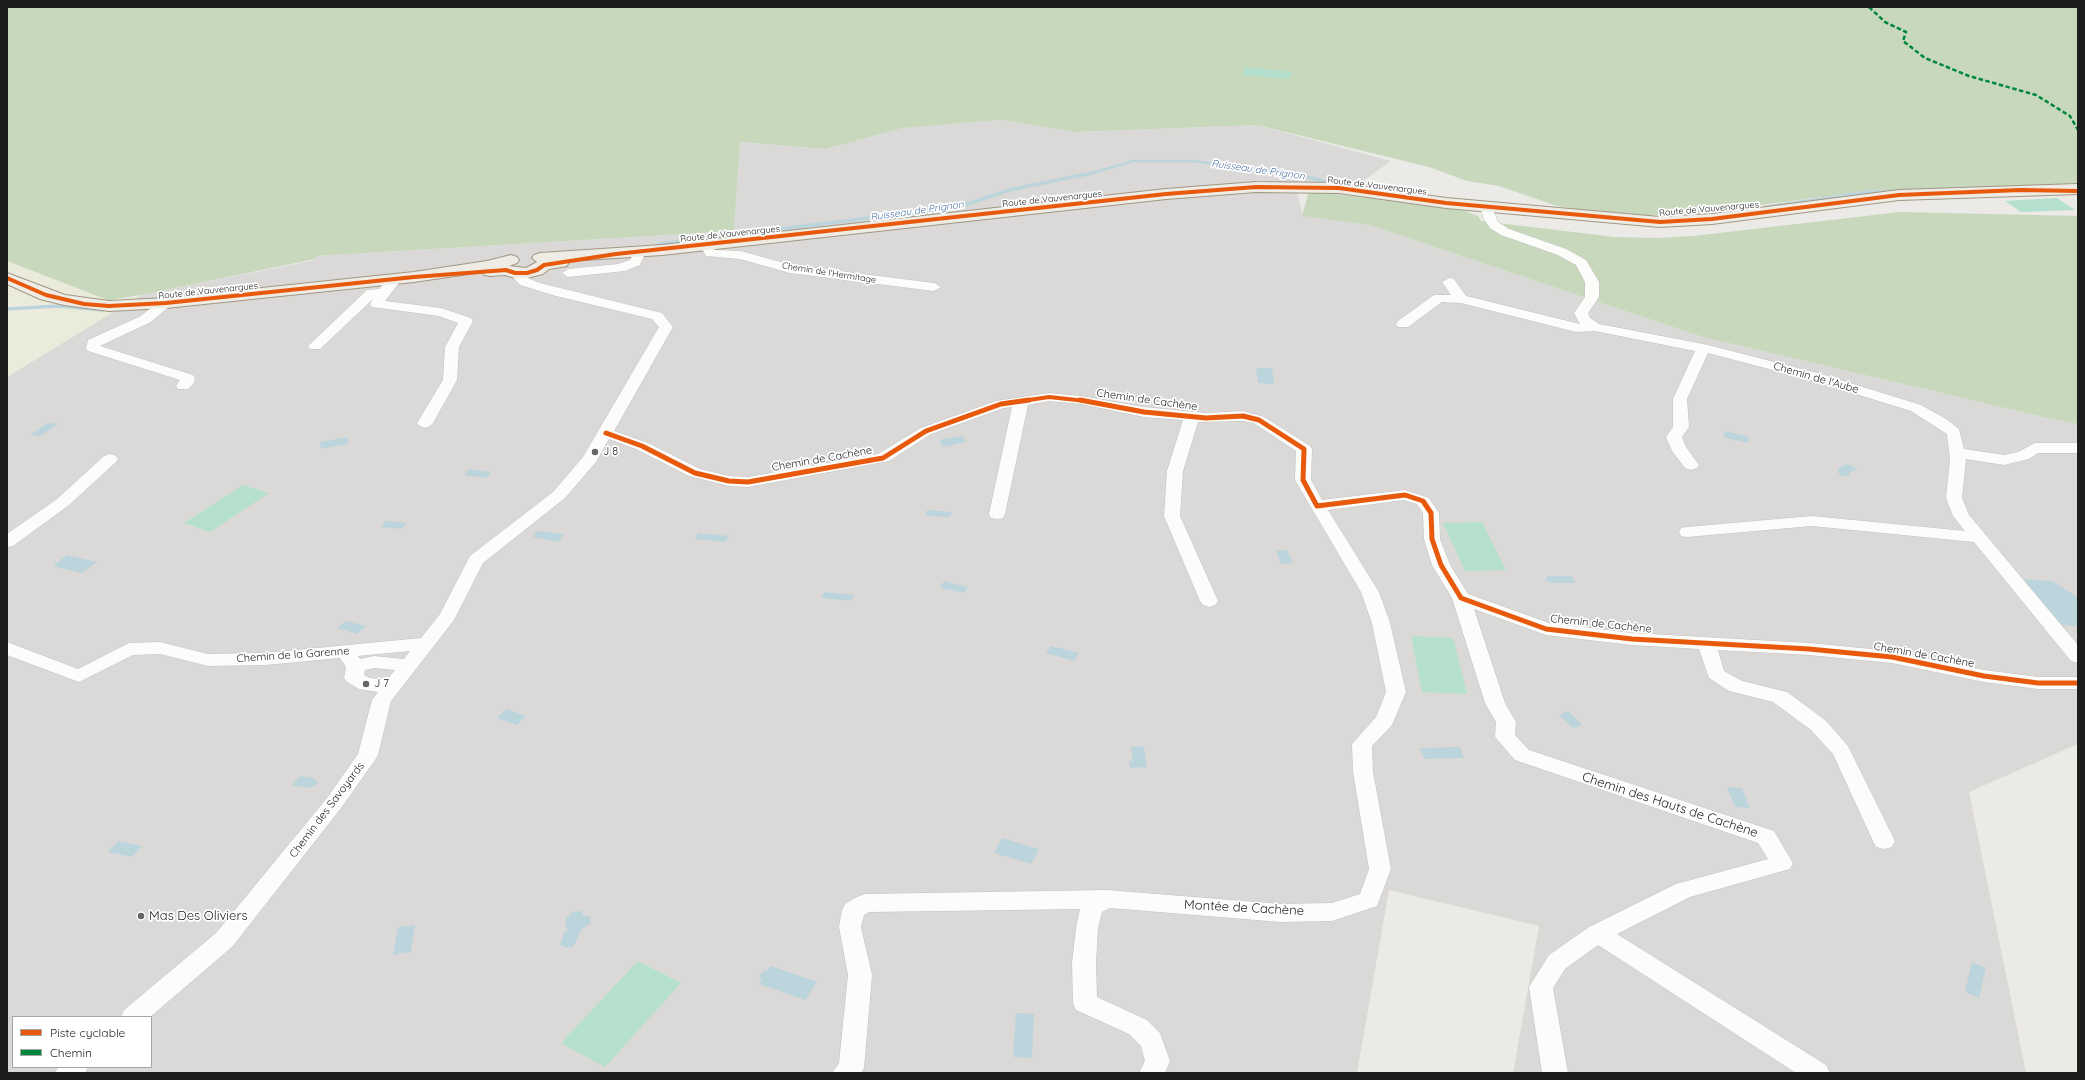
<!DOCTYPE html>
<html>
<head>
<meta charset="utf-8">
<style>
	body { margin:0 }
	#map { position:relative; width:2085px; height:1080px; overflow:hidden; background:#eceae6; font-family:Quicksand,sans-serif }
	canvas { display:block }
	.frame { position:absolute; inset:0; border:8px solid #1d1d1d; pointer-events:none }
	.legend { position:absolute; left:12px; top:1016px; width:140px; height:52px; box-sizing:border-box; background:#fff; border:1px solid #a5a5a5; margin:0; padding:5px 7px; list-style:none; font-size:12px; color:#1d1d1d }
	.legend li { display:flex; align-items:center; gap:8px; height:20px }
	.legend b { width:20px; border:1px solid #a5a5a5 }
</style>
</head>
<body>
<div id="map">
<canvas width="2085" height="1080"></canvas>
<div class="frame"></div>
<ul class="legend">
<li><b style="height:5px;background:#e8590c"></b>Piste cyclable</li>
<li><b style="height:5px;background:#00873e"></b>Chemin</li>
</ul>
</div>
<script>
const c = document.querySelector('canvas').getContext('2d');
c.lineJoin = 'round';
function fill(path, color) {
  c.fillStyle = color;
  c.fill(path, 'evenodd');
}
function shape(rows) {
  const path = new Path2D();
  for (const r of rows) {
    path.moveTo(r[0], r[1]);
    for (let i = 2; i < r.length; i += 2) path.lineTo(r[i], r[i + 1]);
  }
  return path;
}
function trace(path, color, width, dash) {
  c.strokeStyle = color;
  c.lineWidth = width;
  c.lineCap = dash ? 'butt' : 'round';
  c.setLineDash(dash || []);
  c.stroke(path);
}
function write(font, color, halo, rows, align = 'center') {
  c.font = font + ' Quicksand,sans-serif';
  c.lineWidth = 3.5;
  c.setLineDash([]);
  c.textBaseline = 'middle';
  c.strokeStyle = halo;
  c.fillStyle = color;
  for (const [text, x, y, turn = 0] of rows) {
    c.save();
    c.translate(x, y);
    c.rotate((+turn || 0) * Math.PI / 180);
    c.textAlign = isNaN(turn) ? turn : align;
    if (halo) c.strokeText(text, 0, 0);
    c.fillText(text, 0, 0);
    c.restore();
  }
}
const residential = shape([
	[1001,120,1075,132,1257,125,1391,161,1355,187,1295,184,1303,216,1369,225,1703,337,2056,420,2078,424,2078,744,1969,792,2026,1073,1513,1073,1539,926,1389,890,1357,1073,7,1073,7,377,141,295,315,260,315,256,734,231,740,142,825,149,903,128],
	[13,1017,151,1017,151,1067,13,1067]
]);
const farmland = shape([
	[7,261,108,300,141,295,7,377]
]);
const forest = shape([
	[7,7,2078,7,2078,187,1860,192,1692,214,1647,215,1590,211,1557,206,1499,186,1467,181,1429,167,1257,125,1075,132,1001,120,903,128,825,149,740,142,734,231,315,256,315,259,141,295,108,300,7,261],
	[1309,191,1457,208,1478,216,1481,221,1615,237,1659,238,1693,236,1900,212,2078,216,2078,424,2056,420,1703,337,1369,225,1302,216]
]);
const pitch = shape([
	[1246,67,1292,72,1289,79,1242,75],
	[2057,198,2075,210,2021,212,2005,201],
	[243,485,269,493,210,532,184,523],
	[1482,522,1506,570,1465,571,1443,523],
	[1411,636,1453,638,1467,694,1422,692],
	[638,961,681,983,605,1067,561,1043]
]);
const water = shape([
	[1256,368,1272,368,1274,384,1258,383],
	[48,423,58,424,40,436,30,435],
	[1727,431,1749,437,1748,443,1726,438,1723,434],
	[962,436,966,442,943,447,939,440],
	[348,437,348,444,321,449,320,442],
	[1847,464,1853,466,1858,470,1850,472,1848,476,1843,476,1838,473,1838,468],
	[469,469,491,472,486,478,464,475],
	[927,510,952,512,950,517,925,516],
	[386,521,407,523,402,529,381,527],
	[537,531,564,534,558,542,533,537],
	[698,533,729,536,725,542,695,539],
	[1287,550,1293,563,1281,564,1276,551],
	[67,555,97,562,82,573,53,566],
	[1548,576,1572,576,1575,583,1551,583,1545,580],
	[2021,579,2052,581,2077,597,2078,626,2059,625],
	[944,581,968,587,964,593,940,588],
	[824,592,854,595,851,601,821,598],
	[346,621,366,626,357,634,337,628],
	[1051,646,1079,653,1074,661,1046,653],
	[507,709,526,716,517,725,497,718],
	[1568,711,1582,725,1573,728,1559,715],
	[1144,746,1147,767,1130,768,1129,761,1133,761,1131,747],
	[1460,747,1464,758,1424,759,1420,748],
	[300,776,314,778,318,782,317,784,309,788,292,785],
	[1727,787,1742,788,1750,808,1735,807],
	[1002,838,1039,849,1031,864,994,853],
	[118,841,137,845,142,846,132,857,108,852],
	[582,911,583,915,591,917,590,924,582,929,573,947,566,948,560,945,564,933,568,929,565,925,566,918,573,912],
	[415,925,411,952,393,955,398,927],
	[1972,962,1986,968,1979,998,1965,992],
	[771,966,817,982,805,1000,759,984,762,979,759,977,764,970,767,971],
	[1016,1013,1034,1014,1032,1058,1013,1057]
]);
const streamFar1 = shape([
	[1089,174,1133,161,1192,161,1293,174]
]);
const stream = shape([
	[1289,173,1337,184],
	[1766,207,1869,192,1885,192],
	[659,244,958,207,1009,190,1092,173],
	[7,309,57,306,103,310]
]);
const minor = shape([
	[1486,203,1492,207,1498,222,1509,229,1566,249,1586,260,1599,282,1599,297,1588,313,1590,318,1599,324,1708,345,1821,374,1921,405,1946,419,1959,429,1964,449,2004,455,2018,452,2035,443,2078,443,2078,453,2038,453,2029,459,2004,465,1966,459,1962,498,1969,515,2078,645,2078,663,2071,661,1974,542,1812,526,1687,537,1681,536,1679,532,1681,528,1687,527,1812,516,1965,531,1953,516,1946,498,1950,459,1947,434,1911,411,1811,380,1708,353,1687,399,1689,427,1682,437,1686,447,1699,465,1697,468,1691,470,1685,468,1672,451,1666,437,1673,427,1673,399,1695,351,1595,331,1576,332,1461,303,1442,302,1408,327,1398,327,1396,324,1398,321,1434,295,1451,295,1442,282,1449,278,1454,279,1466,296,1580,324,1574,313,1585,297,1585,282,1576,265,1558,255,1501,235,1490,228,1484,219,1480,207,1486,203],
	[706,241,710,242,715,250,741,251,791,265,934,283,941,287,934,291,790,273,740,259,706,256,700,245,706,241],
	[640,248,646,252,641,262,640,265,625,271,568,277,562,273,568,269,618,264,630,260,636,249,640,248],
	[515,269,520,270,530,279,540,283,662,313,673,327,614,431,648,443,700,469,729,476,748,477,878,454,921,428,996,401,1049,393,1081,396,1144,407,1206,413,1243,411,1264,417,1310,446,1312,449,1311,480,1322,500,1405,490,1429,498,1439,513,1440,539,1450,565,1468,594,1549,623,1632,633,1809,643,1892,651,1984,670,2038,677,2078,677,2078,689,2038,689,1984,682,1892,663,1809,655,1718,650,1724,671,1742,681,1787,692,1825,720,1848,746,1895,841,1892,847,1884,849,1876,847,1873,841,1833,754,1811,730,1773,702,1729,691,1709,678,1699,649,1632,645,1546,635,1474,609,1505,703,1516,722,1515,735,1529,750,1774,831,1793,863,1790,869,1690,897,1617,934,1826,1065,1830,1073,1796,1073,1598,945,1565,969,1553,988,1568,1073,1542,1073,1529,987,1549,955,1589,927,1676,884,1768,859,1758,843,1515,760,1495,737,1496,722,1485,703,1452,598,1432,565,1424,539,1423,513,1417,504,1404,500,1328,510,1379,592,1390,623,1406,692,1392,725,1372,746,1373,772,1391,869,1377,906,1332,921,1281,922,1110,908,1102,912,1098,928,1096,963,1097,997,1147,1020,1160,1033,1170,1061,1165,1073,1139,1073,1145,1061,1141,1046,1129,1034,1076,1010,1073,1003,1072,963,1076,928,1080,909,869,912,864,915,861,927,872,975,864,1068,861,1073,832,1073,839,1063,848,975,839,927,842,910,845,904,857,897,865,894,1107,890,1281,904,1332,903,1360,894,1369,869,1353,772,1352,744,1376,717,1386,692,1372,623,1361,592,1295,480,1296,451,1254,423,1243,421,1198,422,1183,471,1180,516,1218,601,1215,605,1209,607,1203,605,1200,601,1164,516,1167,471,1183,420,1144,417,1081,404,1049,401,1028,405,1005,514,1003,518,997,519,991,518,989,514,1012,407,1004,408,931,434,889,461,748,487,729,486,689,476,636,449,609,439,596,462,565,498,483,563,454,620,391,701,378,755,375,760,341,808,232,947,150,1017,121,1017,124,1010,216,933,327,798,358,754,372,700,378,692,359,689,347,682,344,678,346,667,340,658,265,665,208,666,160,654,133,655,79,682,7,655,7,642,78,669,129,643,160,642,208,654,265,653,421,638,440,614,470,556,553,492,583,457,659,327,652,319,556,296,520,285,509,273,515,269],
	[410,651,404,659,374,656,360,659,358,656,410,651],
	[374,668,395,670,387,680,370,678,364,675,365,670,374,668],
	[395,275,402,279,385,301,441,308,471,318,473,321,459,347,457,380,433,423,430,426,425,428,420,426,417,423,443,380,445,347,458,323,439,316,372,307,370,304,373,299,320,349,310,349,308,346,367,290,379,289,390,276,395,275],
	[166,299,173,303,151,322,100,346,193,375,195,378,194,383,188,389,178,389,176,386,180,380,88,351,86,348,88,340,141,316,161,300,166,299],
	[110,454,116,456,118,459,116,462,69,505,13,546,7,547,7,534,57,499,104,456,110,454],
	[58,1067,88,1067,85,1073,55,1073,58,1067]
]);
const major = shape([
	[1256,182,1339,183,1446,198,1660,217,1712,214,1899,190,2078,184,2078,194,1899,200,1712,224,1660,227,1446,208,1339,193,1256,192,1166,199,662,255,569,261,567,266,549,269,543,274,527,278,515,278,505,275,490,276,484,275,482,272,414,282,166,308,109,311,64,305,40,299,7,284,7,273,65,295,109,301,166,298,414,272,487,261,511,255,517,257,519,260,517,263,509,266,526,268,537,262,532,258,534,255,540,253,662,245,1166,189,1256,182]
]);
const quiet = shape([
	[1869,7,1885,22,1906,32,1903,41,1925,58,1969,76,2036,95,2070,116,2078,130]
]);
const cyclewayFar1 = shape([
	[7,278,46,295,84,304,109,306,166,303,414,277,506,270,515,273,527,273,537,270,544,265,616,254,1166,194,1256,187,1339,188,1446,203,1660,222,1712,219,1899,195,2020,190,2078,191],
	[1022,401,1049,397,1086,401]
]);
const cycleway = shape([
	[1080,400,1144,412,1206,418,1243,416,1259,420,1304,449,1303,480,1317,506,1405,495,1423,501,1431,513,1432,539,1441,565,1461,598,1546,629,1632,639,1809,649,1892,657,1984,676,2038,683,2078,683],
	[606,433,642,446,695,473,729,481,748,482,883,458,926,431,1001,404,1029,400]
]);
const markers = [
	[595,452,4,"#656563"],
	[366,684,4,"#656563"],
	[141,916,4,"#656563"]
];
const farStreetnames = [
	["Route de Vauvenargues",1377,186,7],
	["Route de Vauvenargues",1052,199,-6],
	["Route de Vauvenargues",1709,209,-5],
	["Route de Vauvenargues",730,234,-6],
	["Chemin de l'Hermitage",829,273,9],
	["Route de Vauvenargues",208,291,-6]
];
const farWaternames = [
	["Ruisseau de Prignon",1258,170,8],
	["Ruisseau de Prignon",917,211,-8]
];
const streetNames = [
	["Chemin de l'Aube",1816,378,16],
	["Chemin de Cachène",1147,400,8],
	["Chemin de Cachène",822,459,-10],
	["Chemin de Cachène",1601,624,6],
	["Chemin de la Garenne",293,655,-4],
	["Chemin de Cachène",1924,655,10],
	["Chemin des Savoyards",327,810,-53]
];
const poiNames = [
	["J 8",603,452],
	["J 7",374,684]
];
const nearStreetnames = [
	["Chemin des Hauts de Cachène",1670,805,18],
	["Montée de Cachène",1244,908,3]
];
const nearPoinames = [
	["Mas Des Oliviers",149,916]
];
fill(residential, '#dbd9d7');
fill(farmland, '#eaebda');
fill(forest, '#c7d8bd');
fill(pitch, '#b5e0ce');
fill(water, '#bcd4dc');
trace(streamFar1, '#bcd4dc', 2.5);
trace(stream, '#bcd4dc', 3.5);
trace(minor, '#c3c2c0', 1);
trace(major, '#a09885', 2);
fill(minor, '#fcfcfb');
fill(major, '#efece5');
trace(quiet, '#00873e', 2.5, [4.5, 2.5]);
trace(cyclewayFar1, '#e8590c', 4);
trace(cycleway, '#e8590c', 5);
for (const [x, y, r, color] of markers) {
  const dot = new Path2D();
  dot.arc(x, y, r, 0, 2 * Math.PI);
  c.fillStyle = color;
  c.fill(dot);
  trace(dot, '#fff', 1.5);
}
write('9px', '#1d1d1d', '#fff', farStreetnames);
write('italic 10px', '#5178a5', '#fff', farWaternames);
write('11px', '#1d1d1d', '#fff', streetNames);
write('11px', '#1d1d1d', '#fff', poiNames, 'left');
write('13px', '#1d1d1d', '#fff', nearStreetnames);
write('13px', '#1d1d1d', '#fff', nearPoinames, 'left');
</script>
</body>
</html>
